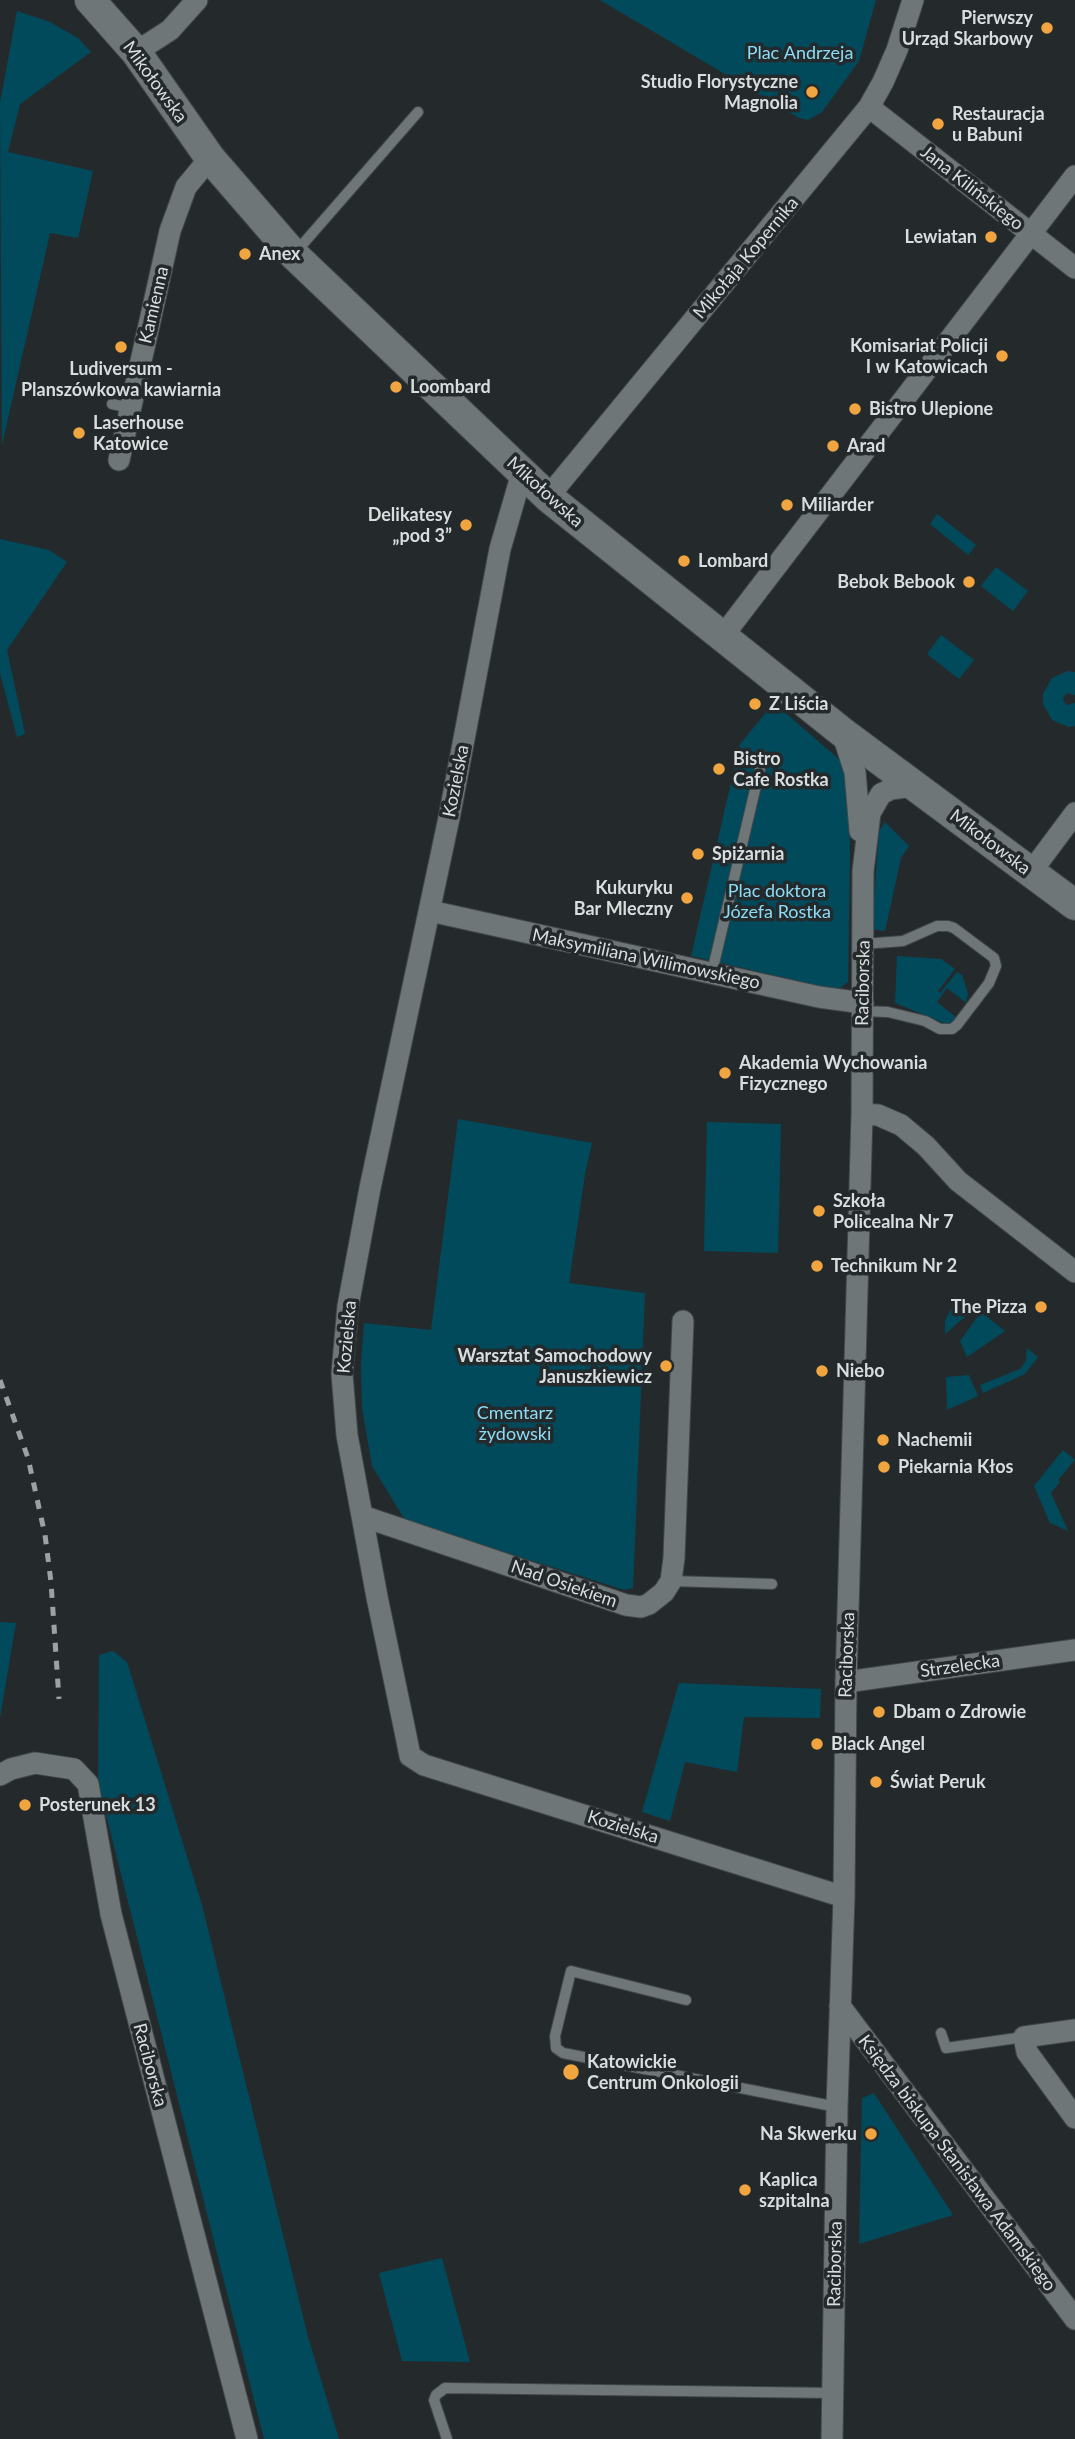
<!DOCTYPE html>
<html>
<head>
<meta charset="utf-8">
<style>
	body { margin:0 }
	canvas { display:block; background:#242a2c }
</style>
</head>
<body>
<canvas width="1075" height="2439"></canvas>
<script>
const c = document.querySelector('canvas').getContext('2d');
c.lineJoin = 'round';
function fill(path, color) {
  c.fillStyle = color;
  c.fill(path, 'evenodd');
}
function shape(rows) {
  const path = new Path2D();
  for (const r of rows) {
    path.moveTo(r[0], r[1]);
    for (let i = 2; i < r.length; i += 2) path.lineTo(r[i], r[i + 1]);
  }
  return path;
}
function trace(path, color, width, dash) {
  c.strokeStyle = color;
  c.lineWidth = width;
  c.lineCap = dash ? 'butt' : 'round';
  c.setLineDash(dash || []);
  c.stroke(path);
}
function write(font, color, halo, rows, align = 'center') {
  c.font = font + ' Lato,sans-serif';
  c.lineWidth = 7;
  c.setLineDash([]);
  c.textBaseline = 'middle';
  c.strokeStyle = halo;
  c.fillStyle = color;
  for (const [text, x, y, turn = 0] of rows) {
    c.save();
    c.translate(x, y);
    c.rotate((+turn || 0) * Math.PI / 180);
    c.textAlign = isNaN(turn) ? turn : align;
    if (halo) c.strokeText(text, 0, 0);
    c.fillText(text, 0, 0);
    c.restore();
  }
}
const green = shape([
	[600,0,876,0,859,61,822,112,808,120,799,118],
	[17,11,50,22,78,38,91,52,20,104,8,152,93,171,78,238,50,233,2,445,0,103],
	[937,514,976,545,968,555,930,524],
	[0,539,49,550,67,562,7,650,25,734,17,737,0,673],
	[996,567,1028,591,1013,611,981,586],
	[941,635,974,660,959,679,927,654],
	[1068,671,1075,672,1075,695,1067,693,1063,698,1064,702,1068,705,1075,703,1075,726,1069,727,1052,720,1043,704,1043,694,1052,678],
	[774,703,848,767,850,851,848,982,840,988,825,987,691,956,740,744],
	[885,822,909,846,901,858,885,931,872,929,879,831],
	[897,956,941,959,955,969,938,991,940,993,957,972,962,975,968,993,966,1003,947,988,937,1002,957,1018,951,1023,946,1024,895,1003],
	[458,1119,592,1143,585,1174,569,1283,645,1293,633,1588,624,1590,405,1520,372,1466,362,1408,361,1363,364,1323,431,1330],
	[707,1122,781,1124,778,1253,704,1251],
	[958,1295,975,1308,945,1334,945,1321],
	[981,1312,1005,1331,967,1357,960,1341],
	[1027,1348,1038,1357,1025,1374,983,1393,980,1385,1020,1369,1026,1361],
	[969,1375,978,1396,947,1410,946,1377],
	[1063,1450,1075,1460,1058,1480,1060,1482,1051,1493,1068,1531,1050,1523,1034,1486],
	[0,1622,16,1623,0,1718],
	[113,1651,127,1662,202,1905,308,2337,339,2439,264,2439,98,1783,99,1655],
	[679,1683,821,1689,820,1718,744,1717,737,1772,685,1762,670,1821,642,1812],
	[874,2093,953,2215,859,2244,862,2098],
	[442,2258,470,2362,402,2361,379,2273]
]);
const service = shape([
	[295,253,418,112],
	[112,404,130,408],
	[863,944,903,941,937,926,948,926,954,928,994,958,996,966,989,983,957,1025,952,1029,940,1029,925,1021,888,1012,863,1011],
	[712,972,763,756],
	[671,1581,772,1584],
	[686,2000,571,1971,555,2036,556,2048,563,2053,837,2107],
	[941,2033,946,2048,1024,2037],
	[447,2439,434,2400,436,2395,445,2388,833,2393]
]);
const minor = shape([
	[136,52,170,30,197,0],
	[869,107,1075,268],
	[119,460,170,231,186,187,210,158],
	[522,473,500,549,449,818,370,1188,348,1306,342,1374,347,1435,377,1597,405,1731,410,1756,424,1765,844,1897],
	[548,497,869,107,883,82,897,50,913,0],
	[722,637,1075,176],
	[842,732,855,772,860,831],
	[1031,872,1075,813],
	[430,911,819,997,863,1003],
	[862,1114,878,1115,901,1125,926,1146,958,1181,1075,1272],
	[362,1516,626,1605,641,1607,649,1604,664,1592,671,1581,674,1558,683,1321],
	[846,1682,1075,1650],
	[0,1775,11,1769,35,1763,74,1769,88,1784,111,1914,247,2439],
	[840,2006,1075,2319],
	[1075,2030,1024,2037,1027,2052,1075,2118],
	[832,2439,837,2107,844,1897,846,1682,862,1114,863,871,870,813,881,794,891,789,914,786]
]);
const secondary = shape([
	[90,0,136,52,210,158,294,255,548,497,842,732,1075,905]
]);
const rail = shape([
	[0,1380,28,1458,45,1535,51,1582,59,1699]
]);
const markers = [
	[1047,28,7,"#f1a540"],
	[812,92,7,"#f1a540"],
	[938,124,7,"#f1a540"],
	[991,237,7,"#f1a540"],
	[245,254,7,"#f1a540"],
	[121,347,7,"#f1a540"],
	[1002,356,7,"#f1a540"],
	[396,387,7,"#f1a540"],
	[855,409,7,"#f1a540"],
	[79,433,7,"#f1a540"],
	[833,446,7,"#f1a540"],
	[787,505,7,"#f1a540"],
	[466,525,7,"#f1a540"],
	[684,561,7,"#f1a540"],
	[969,582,7,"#f1a540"],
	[755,704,7,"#f1a540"],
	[719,769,7,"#f1a540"],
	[698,854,7,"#f1a540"],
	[687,898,7,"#f1a540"],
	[725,1073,7,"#f1a540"],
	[819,1211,7,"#f1a540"],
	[817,1266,7,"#f1a540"],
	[1041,1307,7,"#f1a540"],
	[666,1366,7,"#f1a540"],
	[822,1371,7,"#f1a540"],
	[883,1440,7,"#f1a540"],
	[884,1467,7,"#f1a540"],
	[879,1712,7,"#f1a540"],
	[817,1744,7,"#f1a540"],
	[876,1782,7,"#f1a540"],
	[25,1805,7,"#f1a540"],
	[571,2072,9,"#f1a540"],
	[871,2134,7,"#f1a540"],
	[745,2190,7,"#f1a540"]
];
const poiNames = [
	["Pierwszy",1033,18,"right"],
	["Urząd Skarbowy",1033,39,"right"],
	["Studio Florystyczne",798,82,"right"],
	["Magnolia",798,103,"right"],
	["Restauracja",952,114],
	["u Babuni",952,135],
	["Lewiatan",977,237,"right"],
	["Anex",259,254],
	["Komisariat Policji",988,346,"right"],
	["I w Katowicach",988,367,"right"],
	["Ludiversum -",121,369,"center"],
	["Planszówkowa kawiarnia",121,390,"center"],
	["Loombard",410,387],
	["Bistro Ulepione",869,409],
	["Laserhouse",93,423],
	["Katowice",93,444],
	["Arad",847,446],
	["Miliarder",801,505],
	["Delikatesy",452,515,"right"],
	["„pod 3”",452,536,"right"],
	["Lombard",698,561],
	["Bebok Bebook",955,582,"right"],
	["Z Liścia",769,704],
	["Bistro",733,759],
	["Cafe Rostka",733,780],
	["Spiżarnia",712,854],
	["Kukuryku",673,888,"right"],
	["Bar Mleczny",673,909,"right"],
	["Akademia Wychowania",739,1063],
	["Fizycznego",739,1084],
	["Szkoła",833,1201],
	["Policealna Nr 7",833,1222],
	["Technikum Nr 2",831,1266],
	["The Pizza",1027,1307,"right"],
	["Warsztat Samochodowy",652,1356,"right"],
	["Januszkiewicz",652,1377,"right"],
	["Niebo",836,1371],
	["Nachemii",897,1440],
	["Piekarnia Kłos",898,1467],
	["Dbam o Zdrowie",893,1712],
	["Black Angel",831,1744],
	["Świat Peruk",890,1782],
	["Posterunek 13",39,1805],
	["Katowickie",587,2062],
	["Centrum Onkologii",587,2083],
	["Na Skwerku",857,2134,"right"],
	["Kaplica",759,2180],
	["szpitalna",759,2201]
];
const parkNames = [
	["Plac Andrzeja",800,53],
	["Plac doktora",777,891],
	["Józefa Rostka",777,912],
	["Cmentarz",515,1413],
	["żydowski",515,1434]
];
const streetNames = [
	["Mikołowska",155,82,54],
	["Jana Kilińskiego",972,188,38],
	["Mikołaja Kopernika",746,258,-50],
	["Kamienna",154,305,-77],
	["Mikołowska",545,492,42],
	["Kozielska",456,781,-79],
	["Mikołowska",990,842,37],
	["Maksymiliana Wilimowskiego",646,959,12],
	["Raciborska",863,983,-89],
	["Kozielska",347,1337,-85],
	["Nad Osiekiem",564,1584,19],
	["Raciborska",847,1655,-88],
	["Strzelecka",960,1666,-8],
	["Kozielska",623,1827,17],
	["Raciborska",150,2065,75],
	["Księdza biskupa Stanisława Adamskiego",957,2163,53],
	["Raciborska",835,2264,-89]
];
fill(green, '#014a5c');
trace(service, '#424749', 12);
trace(minor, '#424749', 23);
trace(secondary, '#424749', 32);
trace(service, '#6f7678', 10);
trace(minor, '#6f7678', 21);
trace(secondary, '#6f7678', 30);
trace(rail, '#9da1a3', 5, [9, 9]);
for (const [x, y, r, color] of markers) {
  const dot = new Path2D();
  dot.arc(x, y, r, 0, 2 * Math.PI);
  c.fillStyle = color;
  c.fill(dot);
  trace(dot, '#242a2c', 2.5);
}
write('bold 18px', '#d9ddde', '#242a2c', poiNames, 'left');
write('18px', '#8ddcf6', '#242a2c', parkNames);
write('18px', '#d9ddde', '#242a2c', streetNames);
</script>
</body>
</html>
